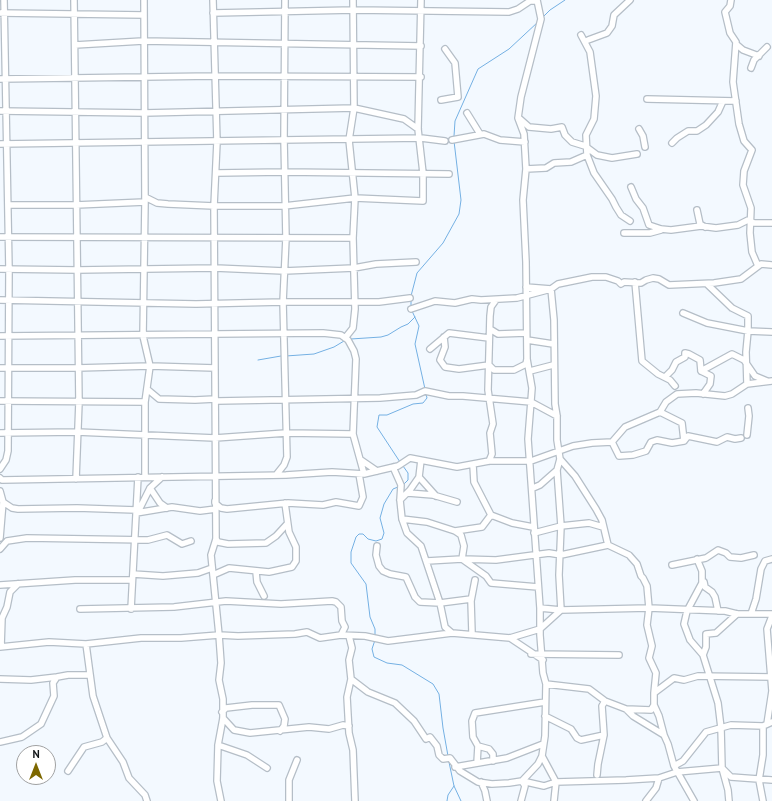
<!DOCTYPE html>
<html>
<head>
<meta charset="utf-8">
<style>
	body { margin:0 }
	#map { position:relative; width:772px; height:801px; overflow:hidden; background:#f3f9ff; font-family:"PT Sans",sans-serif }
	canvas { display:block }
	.north { position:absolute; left:16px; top:745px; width:40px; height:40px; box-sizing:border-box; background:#fff; border:1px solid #a0a1a2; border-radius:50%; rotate:0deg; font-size:11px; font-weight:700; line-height:16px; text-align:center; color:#111417 }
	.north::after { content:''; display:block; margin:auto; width:14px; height:18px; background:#7d6800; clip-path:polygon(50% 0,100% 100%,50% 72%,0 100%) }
</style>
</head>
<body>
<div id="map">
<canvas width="772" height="801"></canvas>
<div class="north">N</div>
</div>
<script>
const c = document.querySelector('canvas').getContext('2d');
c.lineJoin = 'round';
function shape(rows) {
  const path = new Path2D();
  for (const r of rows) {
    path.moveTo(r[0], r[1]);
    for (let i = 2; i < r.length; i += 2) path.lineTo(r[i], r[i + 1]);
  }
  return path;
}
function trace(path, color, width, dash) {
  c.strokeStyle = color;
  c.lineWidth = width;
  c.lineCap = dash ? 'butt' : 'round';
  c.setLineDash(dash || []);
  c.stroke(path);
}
const stream = shape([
	[543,17,550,10,565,0],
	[454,136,455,121,478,69,509,49,538,22],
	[411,296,417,273,443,243,459,214,461,200,454,141],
	[411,300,411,306],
	[412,311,419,326,415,344,425,389],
	[351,339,381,337,388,335,401,327,408,324,415,317],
	[286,356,314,354,334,347,344,341],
	[258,360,281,356],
	[400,462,377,427,379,415,387,415,413,404,423,403,427,398,426,394],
	[403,485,408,480,408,473,403,466],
	[375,636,375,629,370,617,366,584,351,563,351,552,356,537,359,534,363,534,368,539,376,541,382,539,384,533,380,518,384,504,393,489,398,487],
	[375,640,372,649,374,657,387,663,402,665,433,684,439,694,443,728,448,756],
	[449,762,454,786,461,801],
	[447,801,448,795,454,786]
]);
const minor = shape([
	[74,0,79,402,76,479],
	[144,0,145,202,143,336,150,366,145,402,145,477],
	[213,0,217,142,214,206,216,539,211,555,219,635,221,663,219,680,223,699,223,718,218,745,217,781,221,801],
	[731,0,730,6,725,12,730,33,736,42,733,82,739,124,744,141,752,150,744,171,743,185,751,208,750,233,752,252,758,266],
	[0,13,144,15],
	[213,13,354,10,509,12,518,9,530,1,537,1],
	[581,35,590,52,596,96,594,119,586,135,587,155,594,173,612,199,616,207,621,215,630,221],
	[588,40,607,33,612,26,614,15,630,0],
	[736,44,743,50,759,56],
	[75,45,143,41,421,46],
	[751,68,754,60,767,47],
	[0,79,214,76,421,77],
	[647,99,736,101],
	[441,100,458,97,455,63,445,49],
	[0,111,144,113,354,108,404,119,418,129],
	[467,113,480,134],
	[520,119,529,127,551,129,562,127,565,135,572,142,585,146,597,155,612,158,637,154],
	[639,129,643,136,645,147],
	[452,140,484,134,500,140,525,142],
	[672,143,677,138,688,131,697,131,706,125,718,112,723,101],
	[0,144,421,138,445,141],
	[526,169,546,168,554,163,571,162,587,155],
	[217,173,284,172,449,174],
	[631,187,636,199,643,208,649,225,661,229,671,230,701,226,716,228,738,225,748,220,754,223,772,223],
	[145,197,157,203,168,204,214,206,284,206,355,198,423,201,423,173,418,129,421,0],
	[8,205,76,205,145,202],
	[697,210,700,224,705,227],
	[624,233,650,233,661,230],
	[0,237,353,238],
	[0,269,77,270,215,268,284,271,354,268,376,264,416,262],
	[635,282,642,361,658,374,670,380,675,386],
	[0,300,196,304,283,302,379,302,410,298],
	[411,309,435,301,455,303,472,299,481,300,517,298,551,289,558,284,592,277,606,277,618,281,621,284,624,282,641,283,646,280,653,278,659,279,669,285,714,283,741,279,761,264,772,265],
	[683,313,707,323,748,331,748,316,732,308,707,284],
	[490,329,498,334,526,333],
	[0,336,323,333,341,335,348,340,354,351,356,359,353,434,364,474],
	[444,337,445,347,440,360,445,367,459,369,489,365],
	[345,338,353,328,355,309,353,238,355,198,349,140,354,108,353,0],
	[527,340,553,344],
	[430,349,449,333,489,338],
	[489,365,494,370,514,370,526,364,527,359],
	[0,368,77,368,150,366,215,368],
	[530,371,553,365],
	[701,371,732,354,744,360,755,376,767,381],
	[665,377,672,370,676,362,685,357,685,353,689,354,700,360,701,371,711,376,710,384,703,394],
	[747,384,746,352,748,331,772,332],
	[147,389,159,399,195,400,215,399],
	[0,401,145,402],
	[217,401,380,398,416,395,425,391,449,396,463,396,531,402,557,416],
	[660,412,682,423,684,441],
	[0,433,77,432,215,438,286,433,353,434],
	[747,435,749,416,748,408],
	[612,442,625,427,660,412,666,402,677,394,696,393,725,396,732,394,747,384,772,381],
	[560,459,575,476,596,509,602,520,608,545,629,555,637,564,641,576,643,578,647,586,649,608,647,625,652,646,649,658,656,673,654,693],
	[361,460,377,471],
	[489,461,492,454,490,433,493,424,488,390,490,316,491,307,496,300],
	[473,465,474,482,491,515,512,523,533,527],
	[393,467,401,485,400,500,402,519,407,533,421,546,440,603,445,627,452,633],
	[0,469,6,460,8,451,9,269,4,0],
	[276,475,284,465,287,457,283,302,286,238,284,139,285,0],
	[419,477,436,496],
	[0,478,2,480,286,475,332,472,364,474,398,466,410,458,457,467,489,461,531,461,573,446,592,443,612,442,619,456,633,455,646,451,651,442,657,440,672,443,684,441,688,436,717,442,727,437,735,439,741,438],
	[150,488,160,503,167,508],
	[533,488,540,485,557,470],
	[0,491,3,502,12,508,18,509,77,508,136,510],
	[408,493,433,495,457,502],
	[400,500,410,490,419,477,421,460],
	[215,501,215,503,221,508,227,509,288,503,323,505,336,502,359,506,363,497,359,474],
	[138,512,150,488,162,477],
	[136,513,172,507,200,511,216,509],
	[402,519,427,522,455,531,461,535,464,546,462,559,486,576,491,583,538,587],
	[455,531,482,527,491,515],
	[534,533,561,526,589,523,603,527],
	[0,538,3,502],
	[216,539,218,542,228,544,266,543,276,536,287,524],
	[377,546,376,555,379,566,383,571,390,574,406,577,415,597,420,602,440,603,471,599],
	[0,549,7,541,27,538,148,540,167,535,182,544,191,541],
	[697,559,702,571,702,583,687,611,684,624,690,640,703,655],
	[427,561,462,559,496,560,549,553,561,555,608,545],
	[672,565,706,558,718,550,726,553,730,557,741,558,754,555],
	[256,572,257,582,264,596],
	[133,574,163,576,198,573,212,568],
	[213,575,229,568,269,572,292,567,296,561,296,547,289,532,285,503],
	[704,582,705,587,712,592,715,597,718,611],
	[0,585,75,580,132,580],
	[540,608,561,610,649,608,725,611,737,614,772,614],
	[80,609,174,607,226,601,281,604,332,601,336,602,341,607,342,621,345,627,341,635],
	[131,609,138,477],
	[751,614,756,599,761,569,765,561,772,559],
	[472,633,471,601,475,580],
	[349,636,352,648,349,660,351,679,368,692,395,703,414,721,426,739,430,737,437,746,439,755,443,759,450,758,460,771,478,782,492,784,509,783,522,781,538,764,542,756,545,736,546,684,543,673,540,635,540,608,528,439,532,388,527,359,526,262,523,200,526,169,524,134,518,118,521,97,541,19,537,0],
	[510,638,543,660],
	[86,644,93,696,107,738,123,762,129,778,145,795,147,801],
	[0,647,49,642,86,644,141,638,181,638,219,635,238,636,295,634,307,632,320,638,341,635,365,636,388,641,452,633,510,638,540,629,561,610,559,575,561,526,557,470,560,459,557,440,557,416,555,404,554,320,551,289,526,287],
	[1,647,2,618,7,607,10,592,18,584],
	[531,654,619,655],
	[0,679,31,680,57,677],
	[351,679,347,697,349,733,353,750,355,801],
	[546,684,589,689,605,701,626,709,633,716,664,735,668,744,674,766,694,801],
	[654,705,659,716,664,735],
	[626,709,651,710,654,705,654,693,674,678,684,680,698,676,772,677],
	[222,712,226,708,252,705,279,705,285,719,284,726,280,731],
	[545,716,571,729,577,738,581,740,604,735,598,764,597,775],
	[223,718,234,730,250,733,309,727,329,729,343,725,349,726],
	[767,724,772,691,767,629,772,616],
	[763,726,763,755,759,780,763,801],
	[604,735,602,706,605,701],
	[0,742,22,737,41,724,54,696,53,683,57,677,68,675,90,675],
	[218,745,247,755,267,768],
	[542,756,556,782,554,801],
	[493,761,493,754,489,749,478,746,473,737,472,721,475,713,545,702],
	[477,763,478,746],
	[674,766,683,761,706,732,731,725,763,726,772,722],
	[455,767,507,758,543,744],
	[68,771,84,747,102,742,107,738],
	[522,781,544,786,556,782,626,780,659,778,677,772,722,768,731,777,772,780],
	[481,782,485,791,487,801],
	[289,801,289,780,297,760],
	[521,801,525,786,522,781],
	[646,801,656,788,659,778],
	[729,801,728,790,722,768,721,728,718,703,703,655,706,647,706,634,716,633,737,614]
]);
trace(stream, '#74b0e3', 1);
trace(minor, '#b5bec7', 8);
trace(minor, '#fff', 5.5);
</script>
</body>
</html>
